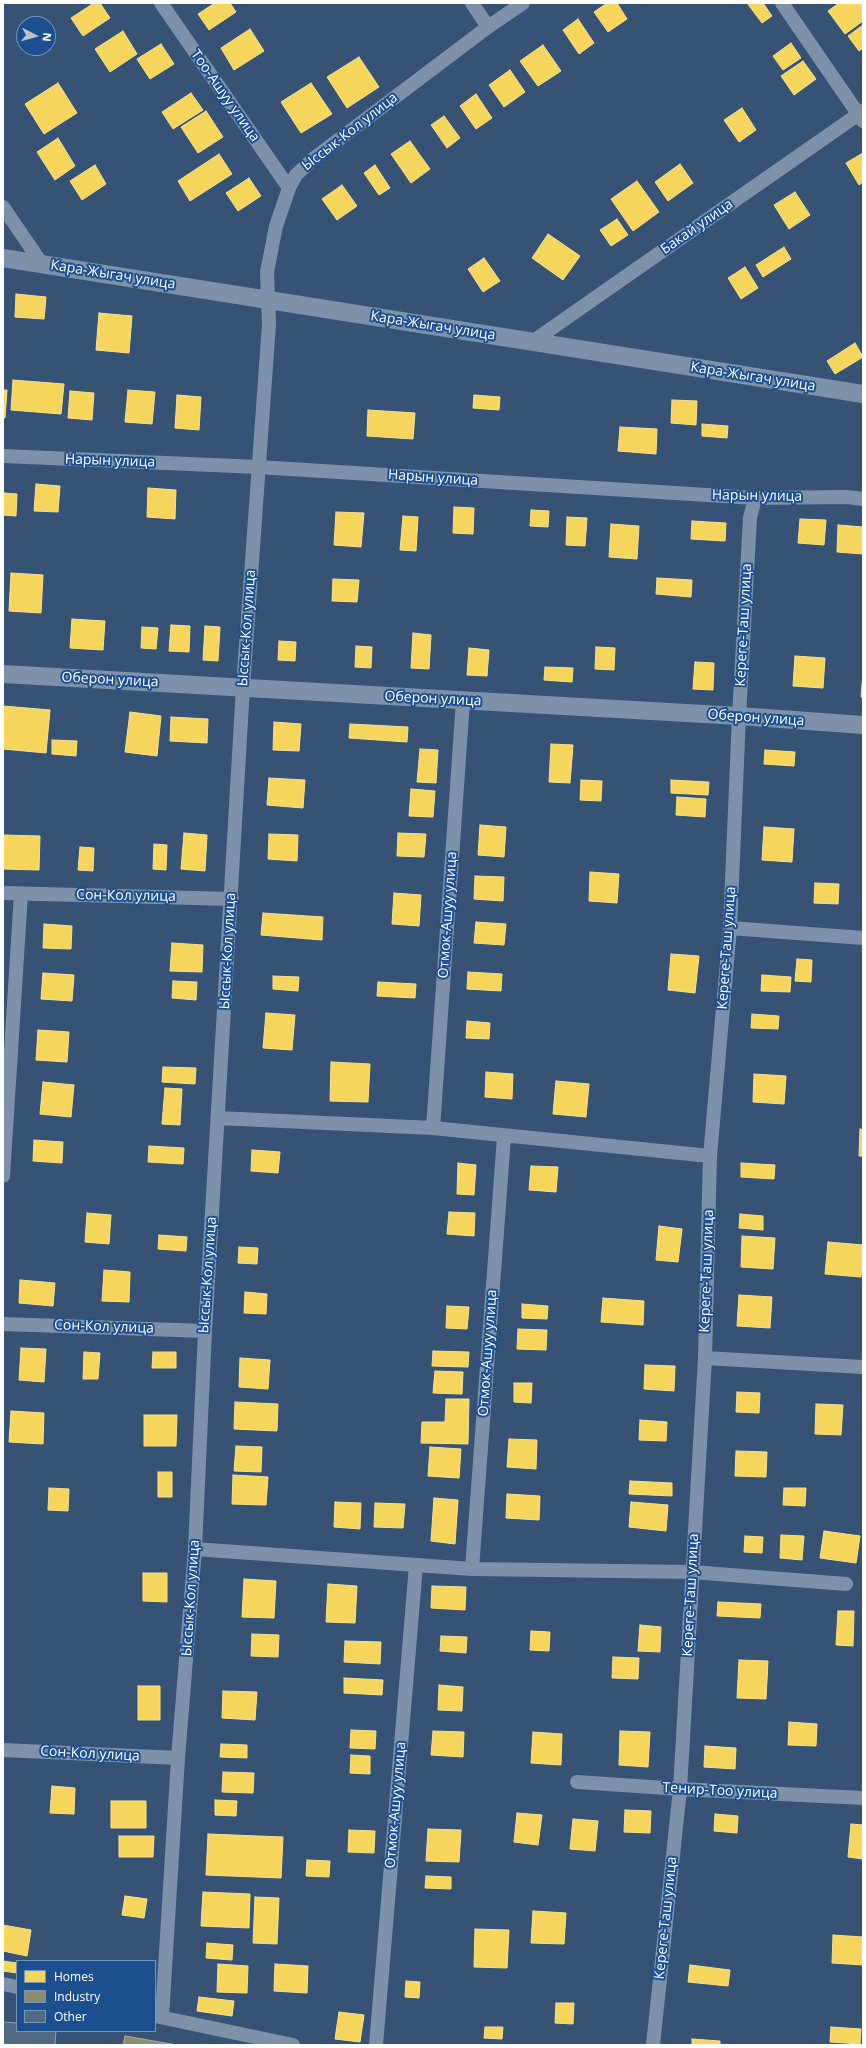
<!DOCTYPE html>
<html>
<head>
<meta charset="utf-8">
<style>
	body { margin:0 }
	#map { position:relative; width:866px; height:2048px; overflow:hidden; background:#365274; font-family:"Open Sans",sans-serif }
	canvas { display:block }
	.frame { position:absolute; inset:0; border:4px solid #fff; pointer-events:none }
	.legend { position:absolute; left:16px; top:1960px; width:140px; height:72px; box-sizing:border-box; background:#1b4f8f; border:1px solid #7695bc; margin:0; padding:5px 7px; list-style:none; font-size:12px; color:#fff }
	.legend li { display:flex; align-items:center; gap:8px; height:20px }
	.legend b { width:20px; border:1px solid #7695bc }
	.north { position:absolute; left:16px; top:16px; width:40px; height:40px; box-sizing:border-box; background:#1b4f8f; border:1px solid #7695bc; border-radius:50%; rotate:96deg; font-size:11px; font-weight:700; line-height:16px; text-align:center; color:#fff }
	.north::after { content:''; display:block; margin:auto; width:14px; height:18px; background:#b9c2ce; clip-path:polygon(50% 0,100% 100%,50% 72%,0 100%) }
</style>
</head>
<body>
<div id="map">
<canvas width="866" height="2048"></canvas>
<div class="frame"></div>
<ul class="legend">
<li><b style="height:11px;background:#f6d55c"></b>Homes</li>
<li><b style="height:11px;background:#8c8c6e"></b>Industry</li>
<li><b style="height:11px;background:#526984"></b>Other</li>
</ul>
<div class="north">N</div>
</div>
<script>
const c = document.querySelector('canvas').getContext('2d');
c.lineJoin = 'round';
function fill(path, color) {
  c.fillStyle = color;
  c.fill(path, 'evenodd');
}
function shape(rows) {
  const path = new Path2D();
  for (const r of rows) {
    path.moveTo(r[0], r[1]);
    for (let i = 2; i < r.length; i += 2) path.lineTo(r[i], r[i + 1]);
  }
  return path;
}
function trace(path, color, width, dash) {
  c.strokeStyle = color;
  c.lineWidth = width;
  c.lineCap = dash ? 'butt' : 'round';
  c.setLineDash(dash || []);
  c.stroke(path);
}
function write(font, color, halo, rows, align = 'center') {
  c.font = font + ' "Open Sans",sans-serif';
  c.lineWidth = 4;
  c.setLineDash([]);
  c.textBaseline = 'middle';
  c.strokeStyle = halo;
  c.fillStyle = color;
  for (const [text, x, y, turn = 0] of rows) {
    c.save();
    c.translate(x, y);
    c.rotate((+turn || 0) * Math.PI / 180);
    c.textAlign = isNaN(turn) ? turn : align;
    if (halo) c.strokeText(text, 0, 0);
    c.fillText(text, 0, 0);
    c.restore();
  }
}
const homes = shape([
	[94,3,100,3,110,18,83,36,71,18,94,3],
	[215,3,230,3,236,12,209,30,198,14,215,3],
	[607,3,617,3,627,19,608,32,594,12,607,3],
	[747,3,763,3,772,16,762,23,747,3],
	[839,3,863,4,863,21,845,34,828,11,839,3],
	[578,19,594,43,579,54,563,30,578,19],
	[863,25,863,48,859,51,848,36,863,25],
	[250,29,264,51,234,70,221,48,250,29],
	[123,31,137,54,110,72,95,49,123,31],
	[791,43,801,58,783,70,773,56,791,43],
	[161,44,174,64,150,79,137,59,161,44],
	[543,45,561,71,538,86,520,61,543,45],
	[359,57,379,87,347,108,327,77,359,57],
	[803,61,816,79,794,95,781,76,803,61],
	[510,70,525,92,504,107,489,85,510,70],
	[58,83,77,113,44,134,25,104,58,83],
	[311,83,332,114,301,133,281,102,311,83],
	[191,93,203,110,173,129,162,112,191,93],
	[476,94,492,118,476,129,460,106,476,94],
	[742,108,756,130,739,142,724,120,742,108],
	[206,111,223,137,198,153,181,127,206,111],
	[444,116,460,138,447,148,431,125,444,116],
	[58,138,75,166,55,180,37,152,58,138],
	[410,141,430,169,411,183,391,154,410,141],
	[863,153,863,182,859,185,846,163,863,153],
	[219,154,232,174,190,201,178,181,219,154],
	[680,164,693,183,668,201,655,182,680,164],
	[95,165,106,184,82,200,70,181,95,165],
	[375,165,390,188,379,195,364,173,375,165],
	[249,178,261,196,238,211,226,193,249,178],
	[637,181,659,212,633,231,611,199,637,181],
	[342,185,357,206,337,220,322,199,342,185],
	[795,192,810,215,789,229,774,205,795,192],
	[617,219,628,235,611,246,600,230,617,219],
	[548,234,580,256,563,280,532,258,548,234],
	[784,247,791,259,763,277,756,265,784,247],
	[484,258,500,281,483,292,468,269,484,258],
	[745,267,758,288,741,299,728,278,745,267],
	[16,294,46,297,44,319,15,317,16,294],
	[99,313,132,316,129,353,96,350,99,313],
	[855,343,863,357,835,374,827,361,855,343],
	[13,380,64,384,61,414,11,410,13,380],
	[3,390,7,390,5,418,3,418,3,390],
	[128,390,155,392,152,424,125,422,128,390],
	[70,391,94,393,92,420,68,418,70,391],
	[177,395,201,397,199,430,175,428,177,395],
	[474,395,500,397,499,410,473,408,474,395],
	[672,400,697,401,696,425,671,423,672,400],
	[368,410,415,413,413,439,367,436,368,410],
	[702,424,728,426,727,438,702,436,702,424],
	[620,427,657,429,656,454,618,451,620,427],
	[36,484,60,486,58,512,34,511,36,484],
	[148,488,176,490,175,519,147,517,148,488],
	[4,493,17,494,16,516,3,515,4,493],
	[454,507,474,508,473,534,453,533,454,507],
	[531,510,549,511,548,527,530,526,531,510],
	[336,512,364,513,361,547,334,545,336,512],
	[403,516,418,517,416,551,400,550,403,516],
	[567,517,587,518,585,546,566,545,567,517],
	[800,519,826,520,824,545,798,543,800,519],
	[692,521,726,523,725,541,691,539,692,521],
	[611,524,639,526,637,559,609,557,611,524],
	[838,525,863,527,863,554,837,552,838,525],
	[11,573,43,575,41,613,9,611,11,573],
	[657,578,692,580,691,597,656,594,657,578],
	[333,579,359,580,357,602,332,601,333,579],
	[72,619,105,621,103,650,70,648,72,619],
	[171,625,190,626,189,652,169,651,171,625],
	[205,626,220,627,218,661,203,660,205,626],
	[142,627,158,628,156,649,141,648,142,627],
	[413,633,431,635,429,669,411,668,413,633],
	[279,641,296,642,295,661,278,660,279,641],
	[356,646,372,647,371,668,355,667,356,646],
	[596,647,615,648,614,670,595,669,596,647],
	[469,648,489,650,487,676,467,675,469,648],
	[795,656,825,658,823,688,793,686,795,656],
	[695,662,714,663,713,690,693,689,695,662],
	[545,667,573,668,572,682,544,680,545,667],
	[863,673,863,697,861,697,863,673],
	[3,706,50,710,46,753,3,749,3,706],
	[130,712,161,716,157,756,125,752,130,712],
	[171,717,208,719,207,743,170,741,171,717],
	[274,722,301,724,299,751,273,750,274,722],
	[350,724,408,727,407,742,349,738,350,724],
	[52,740,77,741,76,756,52,754,52,740],
	[551,744,573,745,570,783,549,782,551,744],
	[420,749,438,750,436,783,417,782,420,749],
	[765,750,795,752,794,766,764,764,765,750],
	[269,778,305,780,303,808,267,805,269,778],
	[581,780,602,781,601,801,580,800,581,780],
	[671,780,709,782,708,795,671,793,671,780],
	[411,789,435,791,433,817,409,816,411,789],
	[677,797,706,799,705,817,676,815,677,797],
	[480,825,506,827,504,857,478,855,480,825],
	[764,827,794,829,792,862,762,860,764,827],
	[184,833,207,835,205,871,181,869,184,833],
	[398,833,426,834,424,857,397,856,398,833],
	[269,834,298,835,297,861,268,859,269,834],
	[4,835,40,836,39,870,3,869,4,835],
	[154,844,167,845,166,870,153,869,154,844],
	[80,847,94,848,93,871,78,870,80,847],
	[590,872,619,874,617,903,589,901,590,872],
	[475,876,504,877,503,901,474,899,475,876],
	[815,883,839,884,838,904,814,903,815,883],
	[394,893,421,895,419,926,392,924,394,893],
	[263,913,323,917,322,940,261,935,263,913],
	[476,922,506,924,504,945,474,943,476,922],
	[44,924,72,926,71,949,43,948,44,924],
	[172,943,203,945,202,972,170,971,172,943],
	[671,954,699,956,695,993,668,990,671,954],
	[797,959,812,960,811,982,795,981,797,959],
	[468,972,502,974,501,991,467,989,468,972],
	[43,973,74,975,72,1001,41,999,43,973],
	[762,975,791,977,790,992,761,991,762,975],
	[273,976,299,977,298,991,273,989,273,976],
	[173,981,197,982,196,1000,172,998,173,981],
	[378,982,416,984,415,998,377,996,378,982],
	[266,1013,295,1015,292,1050,263,1048,266,1013],
	[752,1014,779,1016,778,1029,751,1028,752,1014],
	[467,1021,490,1023,489,1039,466,1038,467,1021],
	[38,1030,69,1032,67,1062,36,1060,38,1030],
	[331,1062,370,1064,368,1102,330,1101,331,1062],
	[163,1067,196,1068,195,1084,162,1082,163,1067],
	[486,1072,513,1074,512,1099,485,1097,486,1072],
	[754,1074,786,1076,784,1104,753,1102,754,1074],
	[556,1081,589,1084,586,1117,553,1114,556,1081],
	[43,1082,74,1085,71,1117,40,1114,43,1082],
	[165,1088,182,1089,180,1125,162,1124,165,1088],
	[860,1129,863,1130,863,1156,859,1156,860,1129],
	[34,1140,63,1142,62,1163,33,1161,34,1140],
	[149,1146,184,1148,183,1164,148,1162,149,1146],
	[252,1150,280,1152,278,1173,251,1171,252,1150],
	[458,1163,476,1165,474,1195,457,1194,458,1163],
	[741,1163,775,1165,774,1179,741,1177,741,1163],
	[531,1166,558,1167,556,1192,529,1190,531,1166],
	[449,1212,475,1213,474,1236,447,1234,449,1212],
	[87,1213,111,1215,109,1244,85,1242,87,1213],
	[740,1214,763,1216,763,1230,739,1228,740,1214],
	[659,1226,682,1229,678,1262,656,1260,659,1226],
	[159,1235,187,1237,186,1251,158,1249,159,1235],
	[742,1236,775,1238,773,1269,741,1267,742,1236],
	[828,1242,863,1245,861,1277,825,1274,828,1242],
	[239,1247,258,1248,257,1264,238,1263,239,1247],
	[104,1270,130,1272,129,1302,102,1301,104,1270],
	[20,1280,55,1283,53,1306,19,1303,20,1280],
	[245,1292,267,1294,266,1314,244,1313,245,1292],
	[739,1295,772,1297,770,1328,737,1326,739,1295],
	[603,1298,644,1301,643,1325,601,1322,603,1298],
	[522,1304,548,1306,547,1319,522,1318,522,1304],
	[447,1306,469,1307,467,1329,446,1328,447,1306],
	[518,1329,547,1330,546,1350,517,1349,518,1329],
	[21,1348,46,1349,44,1382,19,1380,21,1348],
	[433,1351,469,1352,468,1367,432,1366,433,1351],
	[84,1352,100,1353,98,1379,83,1379,84,1352],
	[153,1352,176,1352,176,1368,152,1368,153,1352],
	[240,1358,270,1360,268,1389,239,1387,240,1358],
	[645,1365,675,1366,674,1391,644,1389,645,1365],
	[435,1371,463,1372,462,1394,433,1393,435,1371],
	[514,1383,532,1383,531,1403,514,1402,514,1383],
	[737,1392,760,1393,759,1413,736,1412,737,1392],
	[446,1399,469,1399,468,1444,421,1443,422,1422,445,1422,446,1399],
	[235,1402,278,1404,277,1431,234,1429,235,1402],
	[816,1404,843,1405,841,1435,815,1434,816,1404],
	[11,1411,44,1413,43,1444,9,1442,11,1411],
	[144,1415,177,1415,176,1446,144,1446,144,1415],
	[640,1420,667,1422,666,1441,639,1440,640,1420],
	[509,1439,537,1440,536,1469,507,1467,509,1439],
	[236,1446,262,1447,261,1472,234,1471,236,1446],
	[430,1447,461,1449,459,1478,428,1476,430,1447],
	[736,1451,767,1452,766,1477,735,1476,736,1451],
	[158,1472,172,1472,172,1497,158,1497,158,1472],
	[233,1475,268,1477,266,1505,232,1504,233,1475],
	[630,1481,672,1483,672,1496,629,1494,630,1481],
	[49,1488,69,1489,68,1511,48,1510,49,1488],
	[784,1488,806,1488,805,1506,783,1505,784,1488],
	[507,1494,540,1496,539,1520,506,1518,507,1494],
	[434,1498,458,1500,455,1544,431,1541,434,1498],
	[335,1502,361,1503,360,1529,334,1527,335,1502],
	[631,1502,668,1505,666,1531,629,1527,631,1502],
	[375,1503,405,1504,403,1528,374,1527,375,1503],
	[824,1531,860,1536,856,1563,820,1558,824,1531],
	[781,1535,804,1536,802,1560,780,1558,781,1535],
	[745,1536,763,1537,762,1553,744,1552,745,1536],
	[143,1573,167,1573,167,1602,143,1601,143,1573],
	[244,1579,276,1581,274,1618,242,1617,244,1579],
	[328,1584,357,1586,355,1623,326,1622,328,1584],
	[432,1586,466,1587,465,1610,431,1608,432,1586],
	[718,1602,761,1604,760,1618,717,1616,718,1602],
	[838,1611,854,1611,853,1646,836,1645,838,1611],
	[640,1625,661,1627,660,1652,638,1651,640,1625],
	[531,1631,550,1632,549,1651,530,1650,531,1631],
	[252,1634,279,1635,278,1657,251,1656,252,1634],
	[441,1636,467,1637,466,1653,440,1651,441,1636],
	[345,1641,381,1642,380,1664,344,1662,345,1641],
	[613,1657,639,1658,638,1679,612,1678,613,1657],
	[739,1660,768,1661,766,1699,737,1698,739,1660],
	[344,1678,383,1680,382,1695,344,1693,344,1678],
	[439,1685,463,1687,462,1711,438,1710,439,1685],
	[138,1686,160,1686,160,1720,138,1720,138,1686],
	[223,1691,257,1692,255,1720,222,1718,223,1691],
	[789,1722,817,1724,816,1746,788,1745,789,1722],
	[351,1730,376,1731,375,1749,350,1748,351,1730],
	[433,1731,464,1732,463,1757,431,1755,433,1731],
	[620,1731,650,1732,648,1767,619,1765,620,1731],
	[533,1732,562,1734,561,1765,531,1763,533,1732],
	[221,1744,247,1745,247,1758,220,1757,221,1744],
	[705,1746,736,1748,735,1769,704,1767,705,1746],
	[351,1755,370,1756,370,1774,350,1773,351,1755],
	[223,1772,254,1773,253,1793,222,1792,223,1772],
	[52,1786,75,1788,74,1814,50,1813,52,1786],
	[215,1800,237,1801,236,1816,215,1815,215,1800],
	[111,1801,146,1801,146,1828,111,1828,111,1801],
	[625,1810,651,1811,650,1833,624,1832,625,1810],
	[517,1813,542,1815,538,1845,514,1842,517,1813],
	[715,1814,738,1816,737,1833,714,1831,715,1814],
	[573,1819,598,1821,595,1851,570,1849,573,1819],
	[851,1824,863,1825,863,1859,848,1857,851,1824],
	[428,1829,461,1830,459,1862,426,1861,428,1829],
	[349,1830,375,1831,374,1853,348,1852,349,1830],
	[208,1834,283,1837,281,1878,206,1875,208,1834],
	[119,1836,154,1836,153,1857,119,1857,119,1836],
	[307,1860,330,1861,329,1877,306,1876,307,1860],
	[426,1876,451,1877,451,1889,425,1888,426,1876],
	[203,1892,250,1894,249,1928,201,1926,203,1892],
	[125,1896,147,1899,144,1918,122,1915,125,1896],
	[255,1897,279,1898,277,1944,253,1943,255,1897],
	[533,1911,566,1913,564,1944,531,1943,533,1911],
	[3,1925,31,1930,27,1956,3,1951,3,1925],
	[475,1929,509,1930,507,1968,474,1967,475,1929],
	[833,1935,863,1937,863,1965,832,1963,833,1935],
	[207,1943,233,1945,232,1960,206,1958,207,1943],
	[3,1961,17,1963,17,1973,3,1971,3,1961],
	[218,1964,248,1966,247,1993,217,1992,218,1964],
	[275,1964,308,1966,307,1993,274,1991,275,1964],
	[690,1965,730,1970,728,1986,688,1982,690,1965],
	[406,1981,420,1982,419,1998,405,1997,406,1981],
	[199,1997,234,2001,232,2016,197,2011,199,1997],
	[556,2003,574,2003,573,2024,555,2023,556,2003],
	[339,2012,364,2015,360,2042,335,2039,339,2012],
	[485,2027,503,2027,502,2039,484,2038,485,2027],
	[831,2027,861,2029,860,2044,830,2042,831,2027],
	[692,2039,720,2041,720,2045,692,2045,692,2039]
]);
const industry = shape([
	[125,2036,177,2045,123,2045,125,2036]
]);
const building = shape([
	[3,2022,17,2023,17,2031,56,2031,55,2045,3,2045,3,2022]
]);
const minor = shape([
	[161,3,289,188],
	[472,3,488,27],
	[782,3,863,121],
	[3,207,42,264],
	[532,342,863,111],
	[3,456,258,467,755,498,847,497,863,499],
	[3,893,232,899],
	[730,928,863,938],
	[218,1118,433,1128,710,1156],
	[433,1128,463,701],
	[3,1176,21,894],
	[3,1324,205,1331],
	[705,1358,863,1367],
	[195,1549,472,1569,692,1572,846,1584],
	[472,1569,504,1137],
	[3,1750,178,1758],
	[577,1782,680,1789,863,1798],
	[3,1984,17,1987],
	[155,2016,293,2045],
	[162,2017,178,1758,195,1549,205,1331,243,687,269,324,267,272,276,226,289,188,296,175,313,159,488,27,523,3],
	[376,2045,416,1565],
	[653,2045,680,1789,705,1358,710,1156,730,928,739,716,750,518,755,498]
]);
const tertiary = shape([
	[3,258,863,394],
	[3,674,739,716,863,725]
]);
const streetNames = [
	["Тоо-Ашуу улица",225,96,55],
	["Ыссык-Кол улица",350,132,-38],
	["Бакай улица",697,227,-35],
	["Кара-Жыгач улица",113,275,9],
	["Кара-Жыгач улица",433,326,9],
	["Кара-Жыгач улица",753,377,9],
	["Нарын улица",110,461,2],
	["Нарын улица",433,478,4],
	["Нарын улица",757,496,1],
	["Кереге-Таш улица",744,625,-87],
	["Ыссык-Кол улица",247,628,-86],
	["Оберон улица",110,680,3],
	["Оберон улица",433,699,3],
	["Оберон улица",756,718,4],
	["Сон-Кол улица",126,896,1],
	["Отмок-Ашуу улица",448,915,-86],
	["Кереге-Таш улица",727,948,-86],
	["Ыссык-Кол улица",228,951,-87],
	["Кереге-Таш улица",707,1271,-88],
	["Ыссык-Кол улица",208,1275,-86],
	["Сон-Кол улица",104,1327,2],
	["Отмок-Ашуу улица",488,1353,-86],
	["Кереге-Таш улица",691,1595,-87],
	["Ыссык-Кол улица",191,1598,-86],
	["Сон-Кол улица",90,1754,3],
	["Тенир-Тоо улица",720,1791,3],
	["Отмок-Ашуу улица",396,1805,-85],
	["Кереге-Таш улица",666,1918,-84]
];
fill(homes, '#f6d55c');
trace(homes, '#f9e28d', 1);
fill(industry, '#8c8c6e');
trace(industry, '#aeae9a', 1);
fill(building, '#526984');
trace(building, '#92a2b6', 1);
trace(minor, '#7d92a8', 14);
trace(tertiary, '#7d92a8', 18);
write('14px', '#fff', '#1b4f8f', streetNames);
</script>
</body>
</html>
